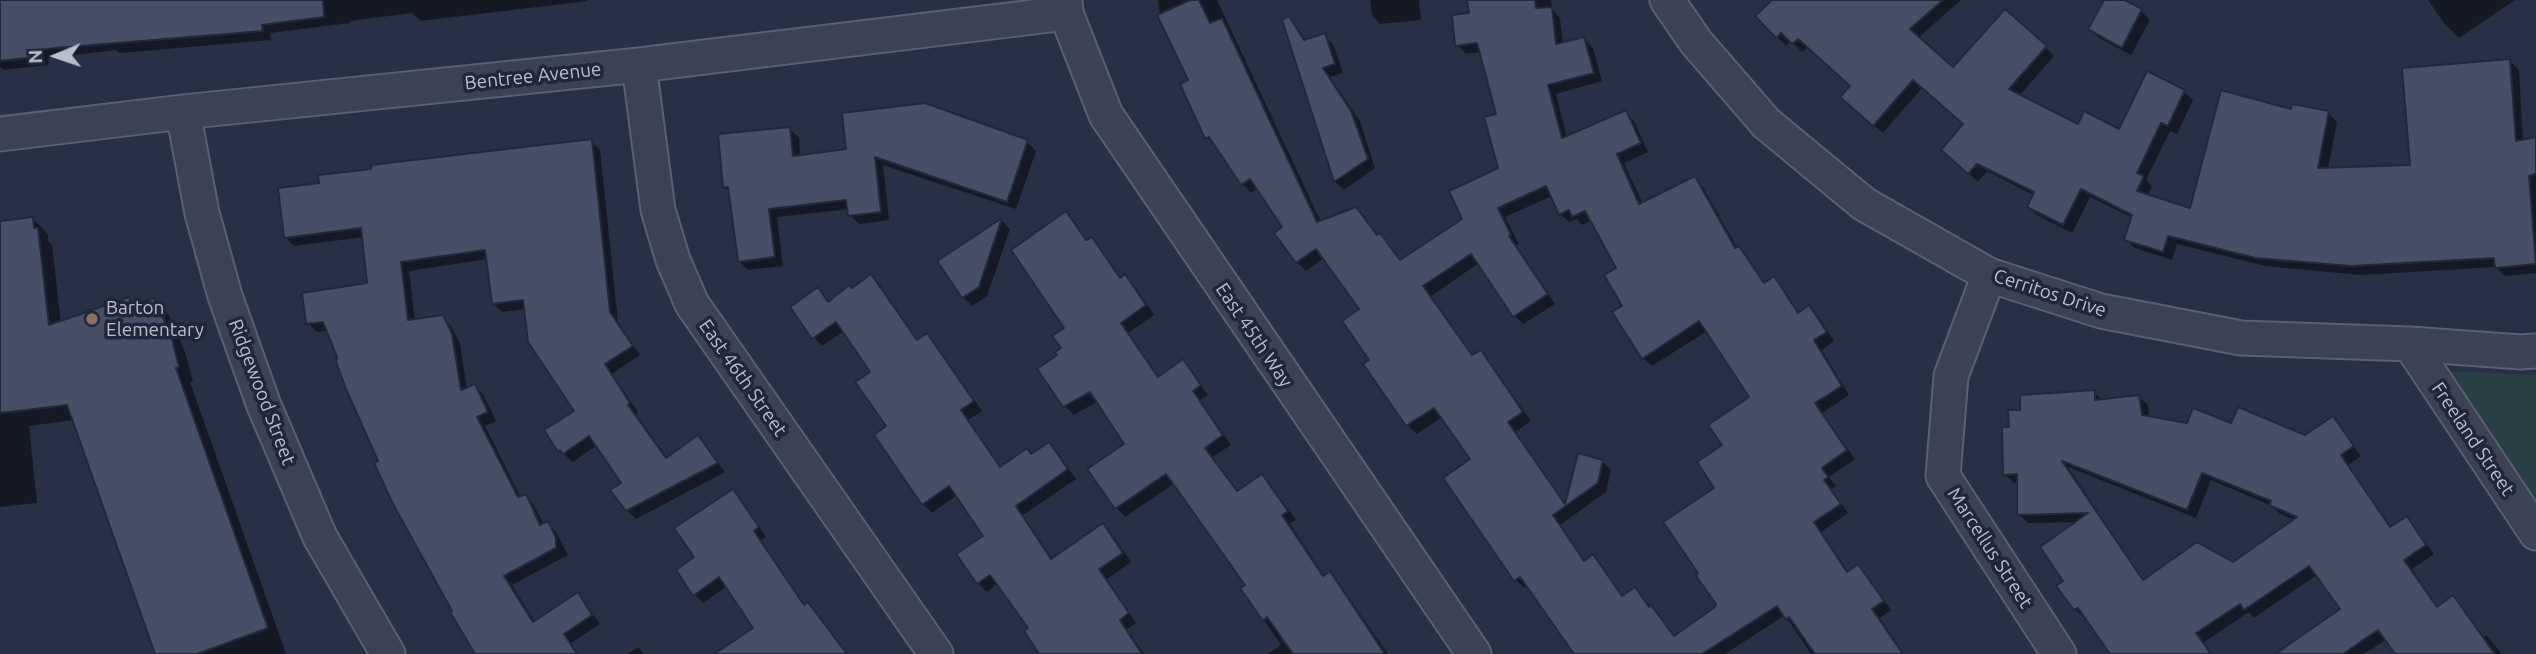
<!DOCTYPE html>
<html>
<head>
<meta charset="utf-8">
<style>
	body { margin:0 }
	#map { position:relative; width:2536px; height:654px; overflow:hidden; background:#273044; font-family:Ubuntu,sans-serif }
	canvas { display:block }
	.north { position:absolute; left:21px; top:21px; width:70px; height:70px; -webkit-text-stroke:5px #202739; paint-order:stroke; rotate:268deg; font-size:19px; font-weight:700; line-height:28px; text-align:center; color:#b9becd }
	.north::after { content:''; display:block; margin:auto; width:24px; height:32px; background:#b9becd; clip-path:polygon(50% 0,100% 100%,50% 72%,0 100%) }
</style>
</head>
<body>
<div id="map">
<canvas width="2536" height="654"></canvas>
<div class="north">N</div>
</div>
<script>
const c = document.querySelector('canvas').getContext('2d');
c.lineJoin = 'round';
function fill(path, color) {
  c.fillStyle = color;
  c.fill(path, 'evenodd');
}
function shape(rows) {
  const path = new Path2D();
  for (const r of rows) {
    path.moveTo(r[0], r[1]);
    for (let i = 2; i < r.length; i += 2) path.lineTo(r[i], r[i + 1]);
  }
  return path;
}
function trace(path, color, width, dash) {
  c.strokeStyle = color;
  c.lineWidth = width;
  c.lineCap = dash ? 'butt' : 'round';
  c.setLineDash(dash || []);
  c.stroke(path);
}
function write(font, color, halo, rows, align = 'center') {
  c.font = font + ' Ubuntu,sans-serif';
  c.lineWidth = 7;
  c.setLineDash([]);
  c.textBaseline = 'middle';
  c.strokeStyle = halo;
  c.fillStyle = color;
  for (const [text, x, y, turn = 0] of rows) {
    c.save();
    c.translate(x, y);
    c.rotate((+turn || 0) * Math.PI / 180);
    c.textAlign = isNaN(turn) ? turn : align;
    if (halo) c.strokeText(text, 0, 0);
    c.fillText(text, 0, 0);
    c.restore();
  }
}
const green = shape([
	[2447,371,2536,375,2536,501]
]);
const shadow = shape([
	[0,0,587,0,587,1,421,21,412,13,350,21,350,23,270,33,271,40,119,53,116,50,48,58,49,65,3,70,0,67],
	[1158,0,1217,0,1321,222,1356,209,1378,236,1380,235,1389,244,1401,261,1464,219,1500,169,1498,115,1481,52,1466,54,1457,45,1471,15,1469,0,1551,0,1553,10,1560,18,1563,44,1584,39,1593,48,1602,81,1556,94,1567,138,1625,112,1634,121,1648,152,1624,163,1643,204,1694,178,1703,187,1738,249,1747,257,1765,284,1774,278,1800,314,1809,307,1818,316,1834,341,1822,350,1849,395,1822,413,1855,459,1829,477,1836,486,1831,489,1848,513,1821,532,1849,573,1858,566,1891,610,1880,618,1904,654,1811,654,1785,615,1725,654,1574,654,1528,586,1524,588,1516,580,1472,460,1442,417,1417,434,1408,425,1366,365,1372,360,1362,309,1325,257,1306,271,1297,262,1285,227,1258,188,1251,193,1243,184,1217,146,1207,138,1190,81,1160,17],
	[1552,196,1560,214,1569,222,1577,219,1582,225,1592,220,1619,268,1624,307,1643,358,1652,366,1707,331,1752,398,1724,446,1716,488,1717,608,1675,637,1660,616,1634,589,1623,597,1593,556,1585,562,1560,525,1606,492,1611,470,1602,461,1566,505,1515,432,1531,421,1489,361,1480,352,1473,356,1431,296,1479,263,1515,316,1523,324,1555,304,1516,245,1519,244,1505,217],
	[1370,0,1419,0,1421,20,1380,24,1372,15],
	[1774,0,1961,0,1918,38,1953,69,2045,47,2054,56,2019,96,2079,126,2120,131,2147,74,2184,92,2193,100,2177,134,2170,131,2146,180,2152,186,2147,196,2191,210,2292,111,2328,113,2337,122,2328,169,2412,167,2510,61,2519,70,2523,141,2536,139,2536,273,2505,276,2496,267,2361,275,2265,266,2177,244,2172,260,2135,248,2126,239,2133,218,2090,197,2072,233,2038,216,2029,207,2035,196,1987,171,1978,182,1952,158,1964,125,1922,88,1883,133,1852,106,1852,86,1808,47,1802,52,1791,41,1786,46,1757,16],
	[2106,0,2121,0,2141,11,2150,20,2131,55,2099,38,2090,29],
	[2428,0,2515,0,2459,38,2444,23],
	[1289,19,1307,41,1324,35,1333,44,1343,73,1330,77,1360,121,1375,168,1344,190,1335,182,1284,21],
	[790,129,799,138,800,156,1027,142,1036,151,1016,209,883,165,889,220,859,224,850,215,849,209,777,217,783,266,748,270,739,261,731,193,725,187],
	[591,141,600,150,618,322,640,355,612,374,638,412,636,414,668,459,698,438,725,472,636,519,627,510,623,483,597,445,573,462,560,451,546,431,576,411,526,309,502,312,493,303,488,259,409,271,415,321,442,317,451,326,460,344,467,389,474,386,483,394,496,421,485,426,521,498,525,496,534,505,544,525,547,523,556,532,568,555,512,585,535,622,577,594,600,624,571,643,578,654,484,654,454,612,380,462,328,331,317,332,308,323,369,284,364,237,294,246,285,237],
	[1066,214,1088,241,1092,239,1100,248,1122,279,1125,276,1134,285,1154,315,1128,333,1159,378,1183,361,1208,395,1200,400,1231,445,1212,457,1238,492,1262,476,1270,485,1296,520,1290,524,1325,577,1330,573,1338,582,1388,654,1268,654,1281,645,1243,589,1247,585,1175,483,1125,517,1117,508,1090,469,1126,445,1098,401,1074,415,1065,406,1059,355,1063,349,1066,329],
	[33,219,48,234,48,241,52,245,61,323,129,299,136,306,154,300,169,315,185,352,193,382,190,382,286,654,157,654,74,420,29,426,37,503,0,507,0,223],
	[1001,220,1010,229,987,296,972,306,963,297,940,261],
	[871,277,880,285,918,341,926,335,935,344,982,411,968,420,1001,468,1032,455,1049,444,1057,453,1076,479,1023,515,1053,560,1103,525,1112,534,1131,562,1107,579,1136,623,1127,629,1144,654,1041,654,1030,629,998,583,987,592,978,583,985,536,957,495,932,513,923,504,889,427,873,373,844,331,822,346,814,337,817,290,830,303],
	[2094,392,2103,401,2139,397,2148,405,2149,418,2188,425,2232,425,2306,437,2332,419,2361,456,2348,465,2392,528,2407,519,2434,554,2412,569,2438,608,2453,597,2484,637,2486,635,2502,654,2397,654,2387,639,2364,654,2278,654,2342,609,2318,574,2254,618,2249,612,2204,642,2212,654,2113,654,2086,616,2084,618,2075,609,2066,581,2079,522,2028,523,2019,514,2018,483,2014,483,2005,474,2011,428,2022,412],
	[2068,467,2196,518,2211,480,2272,506,2280,514,2295,520,2233,564,2144,581],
	[733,492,741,500,766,537,761,540,805,606,808,604,817,613,848,654,717,654,755,628,727,586,703,603,694,594,696,558],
	[638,647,644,654,628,654]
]);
const building = shape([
	[0,0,323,0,324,17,262,25,263,31,56,48,40,50,41,56,0,61,0,0],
	[1190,0,1199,0,1210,23,1222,18,1317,222,1356,207,1377,235,1380,233,1400,260,1462,219,1449,191,1498,168,1484,117,1496,114,1477,43,1455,46,1452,15,1469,13,1467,0,1535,0,1536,8,1552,7,1556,44,1584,37,1594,73,1548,85,1562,138,1626,110,1641,143,1617,154,1639,204,1695,176,1735,248,1739,246,1764,283,1774,276,1798,313,1809,305,1827,332,1814,340,1842,386,1815,403,1847,450,1822,468,1828,477,1824,480,1841,504,1814,522,1847,572,1858,564,1884,601,1872,609,1903,654,1815,654,1789,617,1786,620,1777,606,1702,654,1574,654,1520,577,1514,581,1443,478,1470,459,1434,408,1406,426,1363,364,1369,360,1342,321,1359,309,1316,249,1296,263,1274,233,1282,227,1250,179,1241,185,1209,137,1205,139,1180,84,1188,80,1157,15,1190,0],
	[1546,186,1559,215,1569,210,1572,217,1585,211,1616,268,1604,275,1622,306,1612,312,1642,359,1699,321,1749,397,1708,425,1722,445,1697,462,1714,488,1663,522,1698,573,1696,576,1716,604,1715,607,1674,636,1651,605,1649,607,1635,587,1622,596,1593,554,1584,561,1553,515,1598,483,1603,460,1578,453,1565,504,1508,422,1523,412,1481,350,1472,355,1423,286,1471,254,1513,317,1548,294,1509,236,1511,235,1498,208,1546,186],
	[1772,0,1943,0,1910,29,1953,67,2005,9,2047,46,2009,89,2078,124,2084,111,2119,129,2147,71,2185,90,2168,126,2161,123,2137,173,2144,176,2137,191,2190,208,2221,90,2291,109,2292,104,2329,111,2318,168,2410,165,2402,68,2510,59,2516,141,2536,137,2536,174,2529,176,2536,264,2495,268,2494,258,2351,266,2255,258,2168,236,2163,252,2124,240,2132,215,2081,189,2063,225,2027,207,2034,192,1977,164,1968,174,1941,150,1963,124,1913,80,1873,126,1840,97,1850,86,1798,39,1792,44,1781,33,1776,38,1755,16,1772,0],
	[2104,0,2125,0,2142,9,2122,48,2088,29,2104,0],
	[1289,16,1304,40,1325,33,1335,64,1323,68,1351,111,1368,159,1334,182,1282,20,1289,16],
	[925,103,1028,140,1007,202,875,157,881,212,848,216,846,200,769,209,775,257,738,262,728,187,723,188,718,134,790,127,793,156,846,149,842,113,925,103],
	[592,139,610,312,633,346,605,364,630,403,628,405,666,458,698,435,718,463,626,511,610,490,621,483,589,436,563,454,560,450,558,452,544,430,574,411,528,342,523,300,492,304,485,250,401,262,408,320,443,315,452,334,461,390,475,384,488,412,477,417,518,497,526,494,540,525,548,521,556,538,556,548,504,576,533,622,578,592,592,615,564,634,577,654,475,654,450,612,452,611,393,504,374,463,378,461,346,389,336,362,337,357,323,322,306,324,302,293,367,283,361,228,284,238,278,188,319,183,318,175,371,169,371,165,592,139],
	[1066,211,1086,240,1092,237,1120,278,1125,274,1146,305,1121,323,1158,377,1183,359,1201,385,1193,391,1223,435,1205,448,1237,491,1262,474,1288,511,1282,515,1323,576,1330,571,1385,654,1293,654,1267,617,1263,621,1240,588,1245,585,1166,474,1115,509,1087,469,1124,444,1090,392,1063,407,1037,369,1057,355,1055,352,1061,348,1052,336,1064,328,1011,250,1066,211],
	[33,217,34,228,38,228,49,325,129,297,132,306,154,298,171,335,179,367,176,368,268,628,197,654,155,654,67,405,0,413,0,221,33,217],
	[1002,218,979,287,962,298,937,261,1002,218],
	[871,274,917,340,927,333,974,401,961,410,1000,467,1027,448,1031,454,1049,442,1068,469,1016,506,1051,559,1103,523,1123,553,1099,569,1129,613,1120,620,1142,654,1039,654,1024,631,1028,628,990,575,977,584,956,554,983,536,949,486,922,505,874,435,886,426,855,382,870,372,836,322,812,339,790,307,818,287,828,302,849,285,852,288,871,274],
	[2095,390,2095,400,2139,395,2142,415,2187,423,2193,408,2231,423,2238,407,2305,435,2333,416,2354,446,2341,455,2390,527,2407,516,2426,545,2404,560,2437,607,2453,595,2495,654,2395,654,2378,630,2343,654,2275,654,2340,609,2309,566,2244,610,2240,604,2196,633,2211,654,2110,654,2078,608,2074,610,2056,586,2063,581,2040,547,2088,513,2017,515,2017,474,2003,475,2002,427,2009,427,2008,410,2020,410,2020,395,2095,390],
	[2062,461,2187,510,2202,473,2271,501,2269,505,2297,517,2233,562,2197,542,2143,580,2062,461],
	[733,489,759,527,754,531,804,605,808,602,847,654,714,654,753,628,719,577,693,596,676,570,694,557,674,528,733,489]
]);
const minor = shape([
	[1065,0,1066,13,1106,115,1474,654],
	[1667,0,1696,42,1766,123,1864,204,1989,275,2101,311,2241,338,2410,344,2521,352,2536,351],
	[639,65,658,210,673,260,692,304,936,654],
	[183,112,202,213,225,296,263,403,320,537,388,654],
	[0,134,183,112,639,65,1066,13],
	[1989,275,1951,376,1943,476,2059,654],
	[2410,344,2536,533]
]);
const markers = [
	[92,319,7,"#8d6e63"]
];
const streetNames = [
	["Bentree Avenue",533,76,-6],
	["Cerritos Drive",2050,293,18],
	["East 45th Way",1254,335,56],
	["East 46th Street",743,378,55],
	["Ridgewood Street",262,392,69],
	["Freeland Street",2473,439,56],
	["Marcellus Street",1990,548,57]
];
const poiNames = [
	["Barton",106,308],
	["Elementary",106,330]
];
fill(green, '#293e45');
fill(shadow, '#0007');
fill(building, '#464f66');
trace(building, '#22293b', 2);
trace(minor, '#5a6071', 37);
trace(minor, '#3b4253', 33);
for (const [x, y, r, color] of markers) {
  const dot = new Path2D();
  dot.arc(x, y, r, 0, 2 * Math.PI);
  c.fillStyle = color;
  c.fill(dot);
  trace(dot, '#202739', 2.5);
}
write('19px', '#b9becd', '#202739', streetNames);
write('19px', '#b9becd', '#202739', poiNames, 'left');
</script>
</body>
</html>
